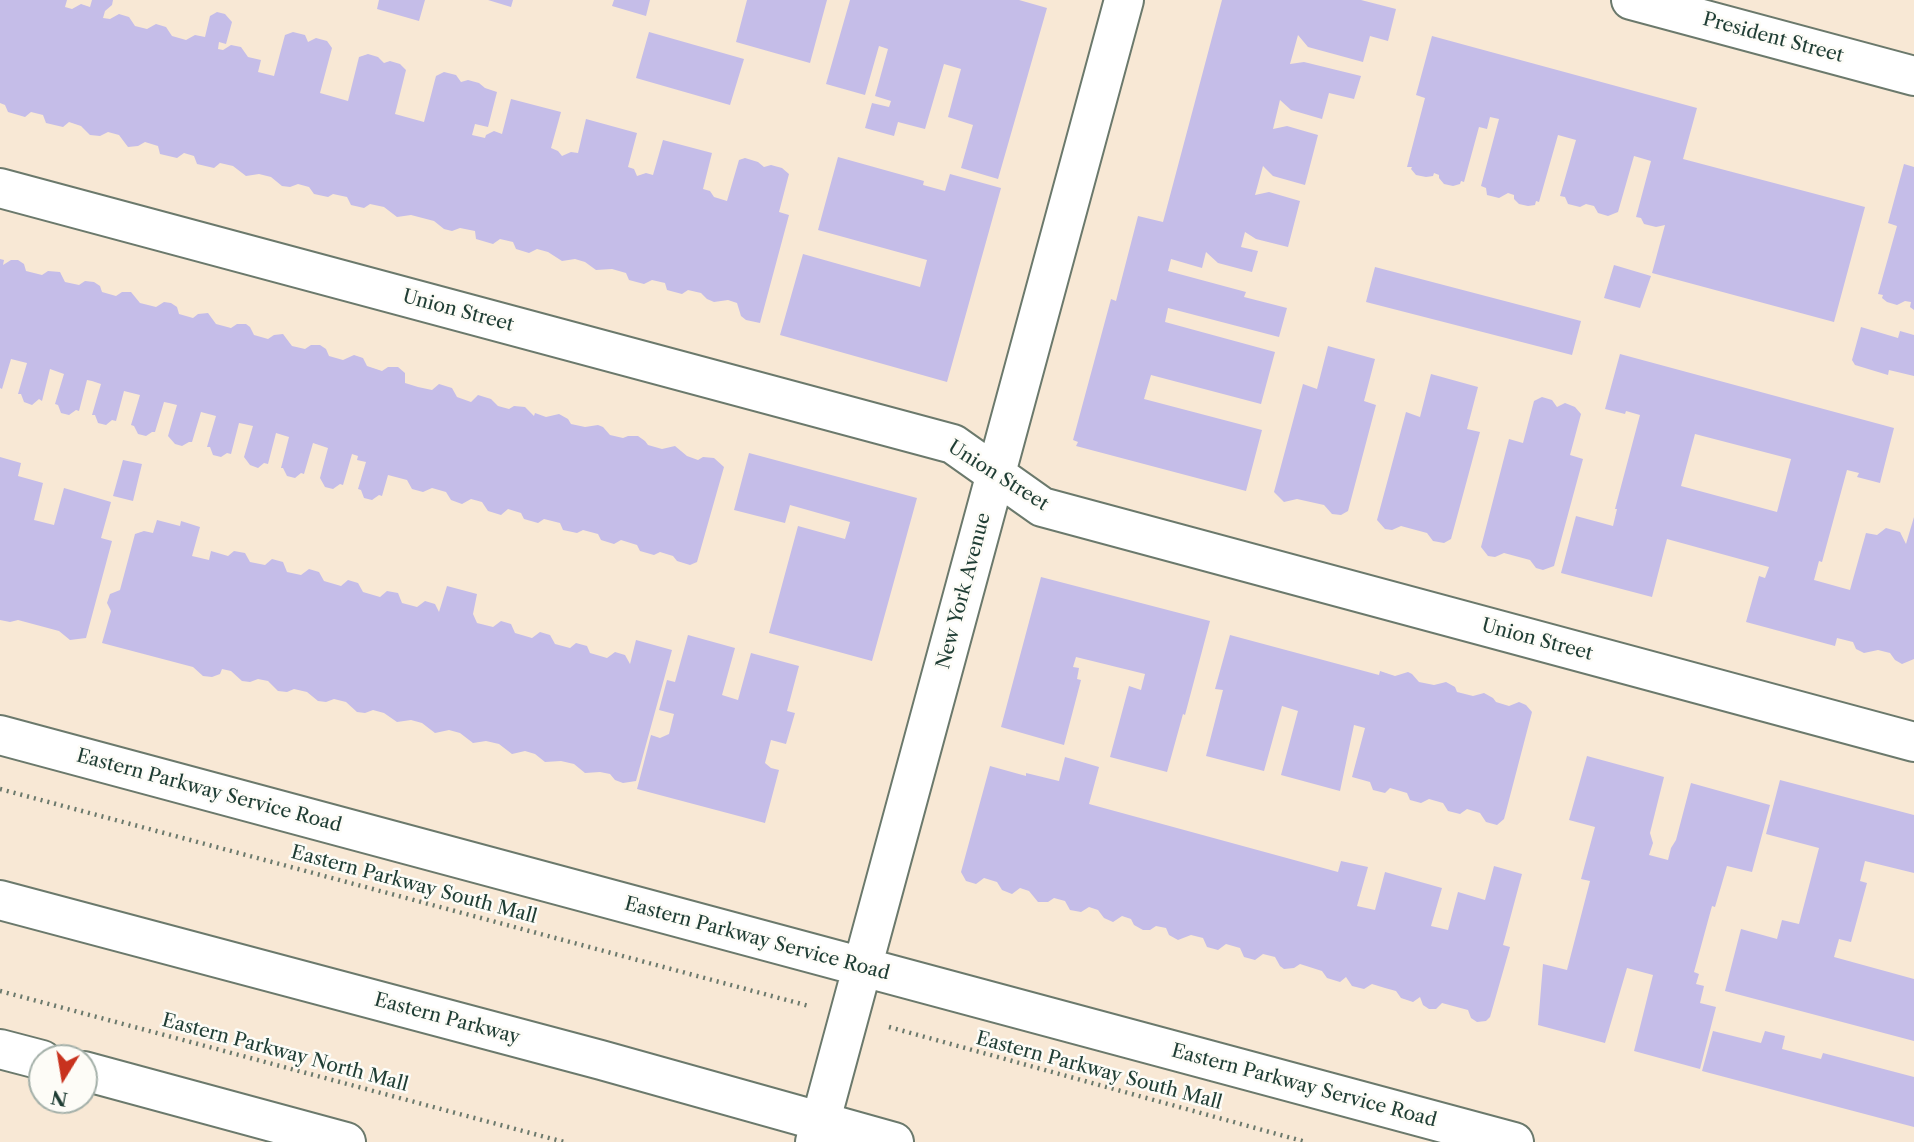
<!DOCTYPE html>
<html>
<head>
<meta charset="utf-8">
<style>
	body { margin:0 }
	#map { position:relative; width:1914px; height:1142px; overflow:hidden; background:#f8e8d5; font-family:"Libre Caslon Text",serif }
	canvas { display:block }
	.north { position:absolute; left:28px; top:1044px; width:70px; height:70px; box-sizing:border-box; background:#fdfcf7; border:2px solid #a4b0a9; border-radius:50%; rotate:191deg; font-size:19px; font-weight:700; line-height:28px; text-align:center; color:#1f3d34 }
	.north::after { content:''; display:block; margin:auto; width:24px; height:32px; background:#c8321e; clip-path:polygon(50% 0,100% 100%,50% 72%,0 100%) }
</style>
</head>
<body>
<div id="map">
<canvas width="1914" height="1142"></canvas>
<div class="north">N</div>
</div>
<script>
const c = document.querySelector('canvas').getContext('2d');
c.lineJoin = 'round';
function fill(path, color) {
  c.fillStyle = color;
  c.fill(path, 'evenodd');
}
function shape(rows) {
  const path = new Path2D();
  for (const r of rows) {
    path.moveTo(r[0], r[1]);
    for (let i = 2; i < r.length; i += 2) path.lineTo(r[i], r[i + 1]);
  }
  return path;
}
function trace(path, color, width, dash) {
  c.strokeStyle = color;
  c.lineWidth = width;
  c.lineCap = dash ? 'butt' : 'round';
  c.setLineDash(dash || []);
  c.stroke(path);
}
function write(font, color, halo, rows, align = 'center') {
  c.font = font + ' "Libre Caslon Text",serif';
  c.lineWidth = 5;
  c.setLineDash([]);
  c.textBaseline = 'middle';
  c.strokeStyle = halo;
  c.fillStyle = color;
  for (const [text, x, y, turn = 0] of rows) {
    c.save();
    c.translate(x, y);
    c.rotate((+turn || 0) * Math.PI / 180);
    c.textAlign = isNaN(turn) ? turn : align;
    if (halo) c.strokeText(text, 0, 0);
    c.fillText(text, 0, 0);
    c.restore();
  }
}
const building = shape([
	[0,0,67,0,65,7,72,9,81,4,90,7,92,0,113,0,112,5,105,11,103,18,110,19,119,14,129,17,135,26,147,29,156,24,166,27,172,36,186,40,195,35,205,37,210,16,217,12,225,14,232,22,226,44,219,42,218,49,223,50,231,45,241,47,248,57,261,60,258,72,274,76,285,35,293,32,305,35,308,42,316,38,327,41,332,48,320,93,348,101,359,57,368,54,378,57,384,63,390,61,400,64,406,70,395,114,424,122,436,76,444,72,456,75,461,82,468,80,479,83,485,88,497,92,488,127,475,124,472,135,485,138,486,135,494,131,502,134,511,99,561,112,551,148,558,151,562,156,571,152,578,153,586,119,637,133,628,167,634,169,637,176,646,173,653,175,663,140,712,153,703,189,710,191,714,197,727,201,739,160,745,158,758,162,764,167,771,165,782,168,789,174,779,212,789,215,760,323,746,320,741,316,737,303,728,300,714,302,707,299,701,293,688,290,682,294,667,290,665,283,652,280,644,284,629,280,626,273,612,269,596,270,585,262,575,259,562,261,548,252,537,249,529,253,516,249,513,242,500,239,493,244,476,239,475,231,460,228,452,231,444,229,434,221,411,215,397,217,384,207,370,204,364,208,351,205,347,197,333,194,328,197,314,194,309,187,298,184,290,187,282,186,271,177,259,174,246,176,233,166,220,163,214,168,197,164,194,156,184,153,177,158,160,154,158,146,145,142,138,146,128,147,119,135,108,132,100,136,90,135,81,126,69,122,63,127,46,123,43,115,31,112,25,117,8,112,5,105,0,103],
	[379,0,425,0,419,21,377,9],
	[488,0,513,0,511,7],
	[614,0,650,0,646,16,612,6],
	[747,0,827,0,810,63,736,42],
	[850,0,1019,0,1047,8,998,179,961,168,973,125,948,117,961,69,944,64,925,129,898,122,894,136,865,128,872,103,889,107,891,101,875,96,888,49,879,46,865,95,826,84],
	[1222,0,1361,0,1396,9,1388,41,1370,36,1363,62,1308,47,1298,35,1290,64,1304,62,1361,76,1354,99,1329,93,1322,119,1291,110,1280,100,1273,129,1287,126,1318,135,1305,185,1273,176,1263,166,1255,195,1269,192,1300,201,1288,247,1256,239,1245,232,1241,247,1258,251,1252,272,1218,263,1206,252,1202,268,1171,259,1168,271,1246,292,1244,297,1287,308,1279,337,1168,308,1165,322,1275,352,1261,404,1151,375,1144,399,1262,430,1246,491,1076,446,1078,442,1073,440,1111,299,1116,301,1138,216,1163,222],
	[649,32,744,59,730,105,636,78],
	[1432,36,1697,108,1683,159,1865,207,1834,322,1652,273,1665,225,1656,227,1644,224,1641,218,1636,217,1651,161,1634,156,1618,212,1608,216,1598,213,1594,206,1586,204,1580,207,1568,204,1565,197,1560,196,1576,140,1558,135,1539,202,1536,201,1535,205,1528,206,1519,204,1514,199,1514,195,1508,193,1499,198,1487,195,1486,188,1481,186,1499,119,1490,117,1487,129,1479,127,1464,182,1461,181,1460,184,1453,186,1444,184,1439,178,1439,175,1434,173,1433,176,1426,177,1416,175,1411,169,1412,167,1407,167,1425,98,1416,95],
	[838,157,924,181,923,185,945,191,950,174,1001,188,947,382,780,335,803,254,920,287,927,260,818,230],
	[1904,164,1914,167,1914,310,1910,307,1911,302,1905,301,1897,305,1887,302,1882,298,1883,295,1878,294,1897,226,1888,223],
	[0,259,4,260,3,265,11,260,18,260,24,264,26,271,42,275,48,271,60,272,65,282,79,285,85,281,94,282,100,286,102,292,116,296,122,292,131,292,140,303,156,307,164,302,171,303,177,307,179,314,193,318,198,314,208,313,216,324,231,328,237,324,246,324,250,327,254,335,268,339,274,335,283,334,292,346,305,349,311,345,320,345,326,349,329,356,343,360,354,355,363,358,367,366,382,371,388,367,398,367,405,373,405,383,418,387,432,390,439,384,452,388,457,397,471,402,478,395,491,399,498,406,509,409,514,406,525,407,534,416,535,413,546,417,559,414,568,419,571,424,585,427,598,425,603,427,610,435,623,438,628,436,638,436,645,441,648,445,662,449,675,446,687,456,698,460,703,457,714,458,724,467,697,562,690,565,677,561,673,556,660,552,654,555,640,551,637,545,621,540,614,544,601,540,598,534,583,530,577,533,563,530,560,523,544,519,538,523,524,519,521,513,508,509,501,515,488,511,482,502,471,499,462,504,451,500,446,492,432,488,423,492,412,489,407,480,388,475,382,496,379,495,372,500,364,498,361,490,358,489,366,462,357,460,358,456,352,454,343,485,340,484,333,489,325,487,320,478,328,448,313,443,304,474,301,473,295,478,287,476,283,468,281,468,289,437,276,433,268,464,264,463,258,468,250,465,244,457,253,426,244,424,239,423,231,454,227,453,221,457,213,455,210,447,207,447,216,416,201,412,192,442,189,442,182,446,175,444,168,436,177,405,169,403,164,402,155,432,152,432,146,436,138,434,134,426,131,425,140,395,124,391,116,421,112,420,106,425,98,423,95,415,92,415,101,384,92,381,87,380,79,411,76,410,69,415,61,413,58,405,55,404,64,374,50,369,42,401,39,399,32,405,24,402,21,394,18,394,27,363,11,359,2,389,0,388],
	[1614,265,1651,276,1640,308,1604,298],
	[1375,267,1581,321,1572,355,1366,302],
	[1861,327,1898,338,1900,331,1914,335,1914,376,1889,370,1888,375,1855,365,1852,360],
	[1328,346,1375,359,1364,401,1376,405,1348,511,1341,515,1332,514,1324,505,1297,499,1284,502,1274,492,1303,384,1317,389],
	[1620,354,1894,428,1880,483,1857,477,1859,473,1847,470,1822,562,1819,561,1814,580,1850,590,1866,533,1877,535,1886,528,1900,532,1906,544,1914,517,1914,659,1902,664,1895,660,1890,653,1878,650,1864,653,1856,649,1853,642,1837,638,1835,646,1746,622,1759,576,1765,578,1769,567,1667,539,1652,597,1561,573,1576,516,1613,526,1617,509,1615,509,1640,415,1626,411,1625,414,1605,409],
	[1695,434,1791,459,1777,512,1681,486],
	[1431,374,1478,387,1467,429,1480,432,1451,539,1444,543,1433,541,1427,533,1401,526,1392,530,1385,529,1377,520,1406,412,1420,417],
	[1542,397,1552,400,1557,407,1565,403,1575,407,1581,414,1570,455,1583,459,1554,566,1543,570,1536,568,1530,560,1504,553,1495,557,1488,556,1481,547,1509,439,1523,443,1534,401],
	[749,453,917,498,872,661,769,633,798,526,845,539,850,522,790,505,785,523,734,510],
	[0,457,21,463,18,476,43,483,34,520,54,525,64,488,111,502,101,538,112,541,86,638,70,640,59,631,18,620,10,622,0,620],
	[123,460,142,464,133,501,113,496],
	[157,520,180,526,181,521,200,527,192,556,209,560,211,551,228,556,234,551,245,553,250,562,265,565,272,559,283,562,287,572,301,575,309,569,319,572,324,581,341,586,348,580,358,583,363,592,380,597,387,591,398,593,402,603,417,607,425,601,435,604,439,612,447,586,477,594,473,614,477,623,493,627,501,621,511,624,515,633,532,638,540,632,550,635,555,644,570,648,576,643,587,646,590,653,607,658,615,652,625,655,630,664,636,640,672,650,636,781,623,783,615,780,610,774,600,772,585,773,574,764,561,761,545,762,535,754,525,751,512,754,499,744,486,741,473,743,460,733,449,730,435,733,422,723,411,720,397,722,384,713,373,710,365,713,357,712,346,702,334,699,326,702,318,701,307,692,294,689,287,692,278,691,268,681,258,679,250,682,242,681,231,671,222,669,220,674,212,677,203,676,193,667,102,643,111,611,107,603,110,594,120,590,135,534,144,531,153,533],
	[1041,577,1210,621,1185,715,1183,714,1167,772,1110,757,1129,686,1141,690,1145,674,1076,657,1073,667,1079,668,1077,679,1081,680,1064,745,1001,727],
	[688,635,735,648,722,695,738,700,751,653,799,666,787,711,795,713,786,744,771,740,765,763,771,768,779,770,765,823,637,789,651,735,660,738,669,734,674,714,659,710,667,680,675,682],
	[1230,635,1379,675,1380,671,1395,676,1408,672,1412,674,1419,682,1434,685,1446,682,1455,687,1457,692,1473,696,1484,693,1493,698,1496,702,1509,706,1519,702,1526,705,1532,712,1504,819,1497,825,1486,822,1480,813,1467,809,1460,814,1448,811,1443,803,1429,799,1421,803,1410,800,1407,793,1390,788,1385,793,1373,790,1370,782,1352,777,1365,728,1354,725,1340,791,1281,775,1298,711,1282,706,1264,771,1206,756,1223,690,1215,689],
	[1587,756,1664,777,1650,833,1653,843,1649,855,1668,860,1671,848,1676,840,1691,783,1770,805,1752,872,1727,866,1715,907,1712,906,1694,972,1699,974,1696,984,1704,986,1700,1003,1716,1007,1700,1069,1634,1051,1653,975,1627,968,1605,1043,1538,1025,1543,964,1567,970,1590,881,1581,879,1595,827,1569,820],
	[1065,757,1099,767,1089,804,1338,872,1341,861,1368,867,1357,906,1375,910,1385,872,1442,888,1431,926,1448,930,1458,892,1485,900,1494,866,1522,874,1503,945,1510,947,1490,1017,1486,1021,1477,1022,1471,1018,1468,1010,1442,1003,1436,1009,1429,1009,1423,1005,1420,997,1413,1002,1401,998,1396,991,1385,988,1372,984,1364,989,1352,986,1346,977,1340,982,1327,978,1322,971,1300,964,1294,968,1284,969,1280,966,1275,957,1263,954,1255,960,1244,957,1240,948,1226,944,1218,950,1207,947,1203,938,1191,935,1178,940,1169,935,1166,928,1156,926,1150,930,1143,930,1134,925,1131,919,1122,916,1113,922,1104,918,1098,910,1089,907,1081,912,1070,910,1065,901,1054,898,1048,902,1038,902,1029,891,1020,888,1012,894,1002,890,997,882,984,878,976,884,966,881,961,872,990,766,1026,776,1026,773,1059,781],
	[1780,780,1914,815,1914,873,1865,861,1860,881,1867,883,1851,942,1839,939,1834,957,1914,979,1914,1041,1725,991,1741,929,1777,939,1782,920,1799,924,1819,848,1766,834],
	[1713,1031,1761,1043,1765,1031,1785,1036,1782,1049,1821,1059,1823,1053,1914,1077,1914,1127,1702,1071]
]);
const path = shape([
	[0,789,809,1006],
	[0,991,564,1142],
	[889,1027,1306,1142]
]);
const minor = shape([
	[1631,0,1914,76],
	[0,188,953,444,1042,507,1914,742],
	[0,735,1514,1142],
	[0,1049,42,1060],
	[84,1071,346,1142],
	[815,1142,1124,0]
]);
const major = shape([
	[0,900,601,1060,894,1142]
]);
const streetNames = [
	["President Street",1773,38,15],
	["Union Street",458,311,15],
	["Union Street",998,476,32],
	["New York Avenue",964,591,-75],
	["Union Street",1537,640,15],
	["Eastern Parkway Service Road",209,791,15],
	["Eastern Parkway South Mall",414,885,15],
	["Eastern Parkway Service Road",757,939,15],
	["Eastern Parkway",447,1019,15],
	["Eastern Parkway North Mall",285,1053,15],
	["Eastern Parkway South Mall",1099,1071,15],
	["Eastern Parkway Service Road",1304,1086,15]
];
fill(building, '#c5bde8');
trace(minor, '#6b796c', 42);
trace(major, '#6b796c', 42);
trace(path, '#6b796c', 4.5, [2, 5]);
trace(minor, '#fff', 38);
trace(major, '#fff', 38);
write('19px', '#1f3d34', '#fdfcf7', streetNames);
</script>
</body>
</html>
